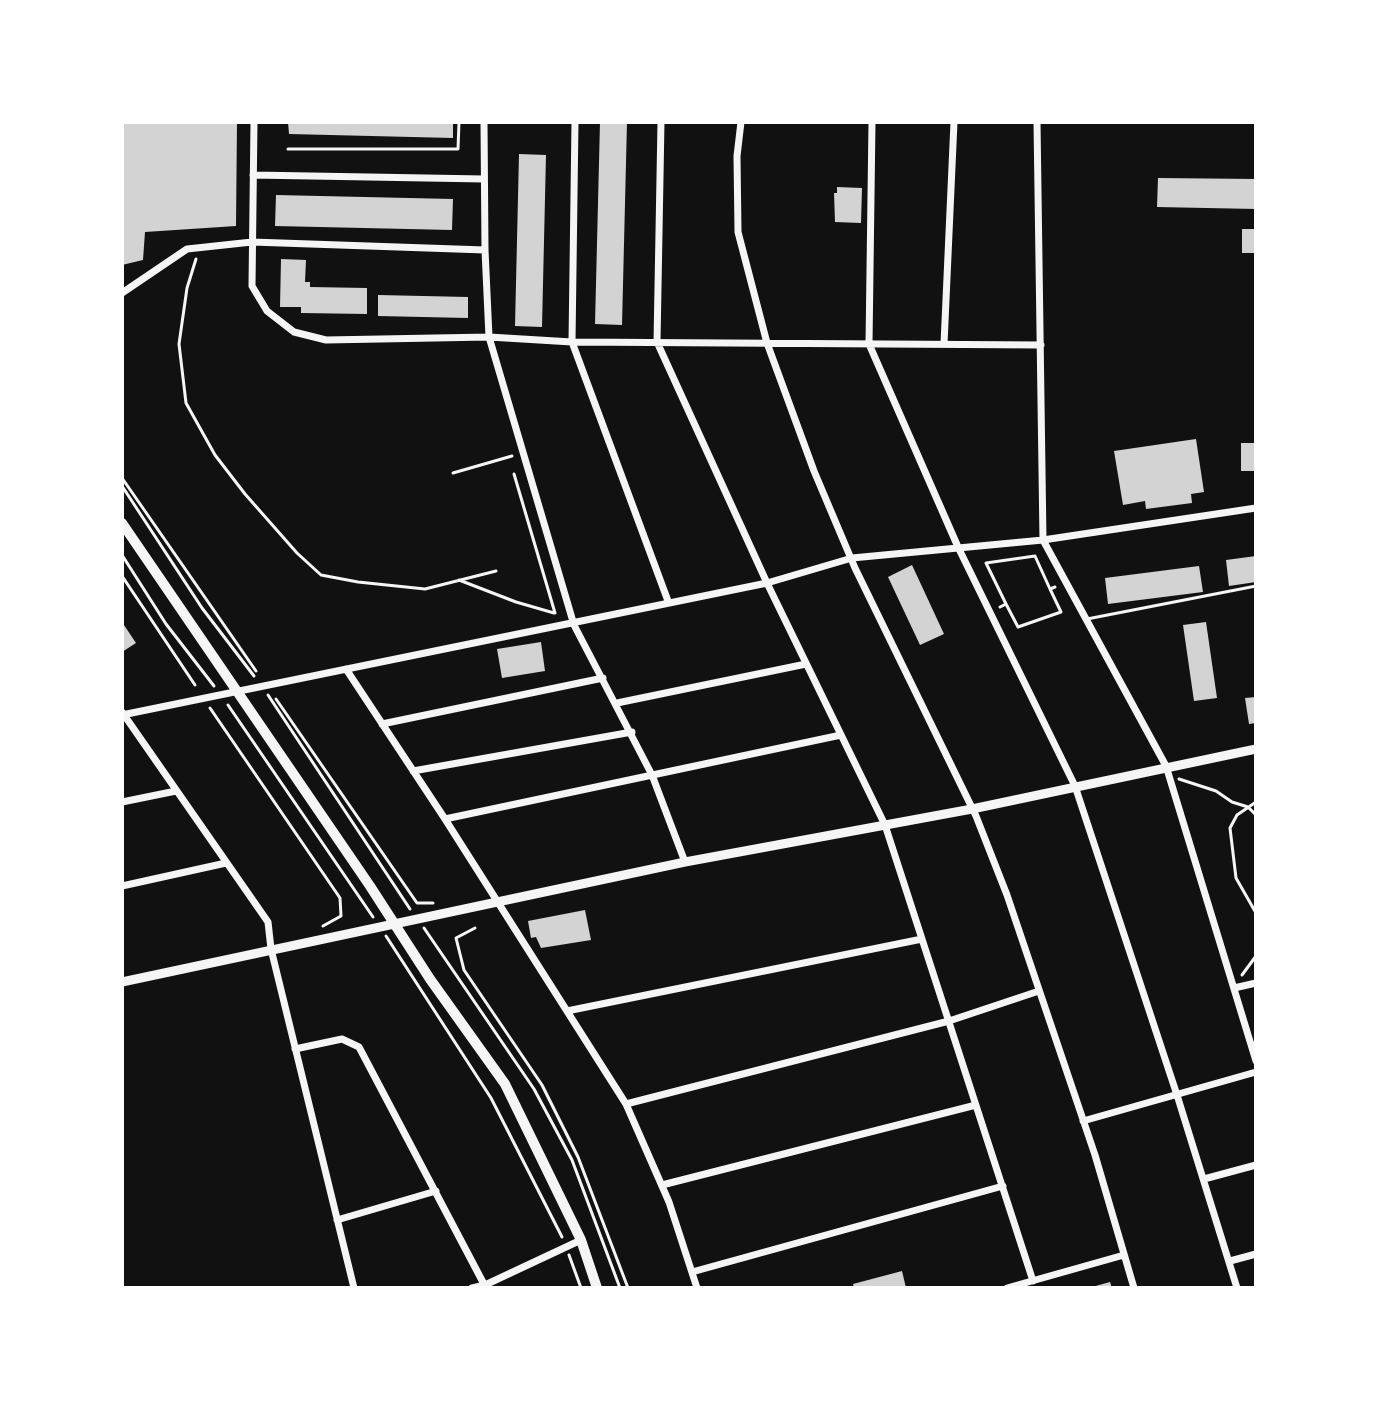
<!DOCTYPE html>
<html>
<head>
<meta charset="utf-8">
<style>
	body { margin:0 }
	#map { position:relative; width:1378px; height:1410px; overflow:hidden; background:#111; font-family:Lato,sans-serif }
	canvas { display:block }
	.frame { position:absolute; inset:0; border:124px solid #fff; pointer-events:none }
</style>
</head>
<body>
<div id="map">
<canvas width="1378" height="1410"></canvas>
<div class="frame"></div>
</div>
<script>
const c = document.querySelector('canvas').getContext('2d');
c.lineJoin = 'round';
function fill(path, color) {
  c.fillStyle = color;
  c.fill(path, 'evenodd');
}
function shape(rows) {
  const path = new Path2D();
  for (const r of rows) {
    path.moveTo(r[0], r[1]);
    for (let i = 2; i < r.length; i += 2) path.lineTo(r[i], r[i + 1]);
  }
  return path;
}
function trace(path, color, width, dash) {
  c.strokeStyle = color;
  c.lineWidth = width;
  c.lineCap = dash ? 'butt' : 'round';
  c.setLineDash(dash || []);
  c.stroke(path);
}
const building = shape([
	[122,122,237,122,236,226,145,232,143,260,122,265],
	[288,122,453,122,453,138,289,134],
	[600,122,627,122,622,325,595,324],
	[519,154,546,155,542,327,515,326],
	[1158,178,1256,179,1256,209,1157,207],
	[837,187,862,188,861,223,835,222,834,193,837,193],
	[276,195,453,199,452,230,275,226],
	[1242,229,1256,229,1256,253,1242,253],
	[281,259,306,260,305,282,310,282,310,287,367,288,367,314,301,313,301,307,280,307],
	[378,295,468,297,468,318,378,316],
	[1196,439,1204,492,1191,494,1192,503,1146,509,1145,501,1123,505,1114,451],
	[1241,443,1256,443,1256,471,1241,471],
	[1256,556,1256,582,1229,586,1226,560],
	[912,565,944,634,920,645,888,577],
	[1199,566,1203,592,1108,604,1105,578],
	[122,622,136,643,122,652],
	[1206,622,1217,698,1194,701,1183,625],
	[541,642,545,671,502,678,497,649],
	[1256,697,1256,723,1249,724,1245,698],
	[585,910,591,940,541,948,536,937,531,938,528,921],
	[902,1271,906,1288,854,1288,853,1284],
	[1110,1282,1112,1288,1092,1288,1092,1287]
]);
const path = shape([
	[288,149,458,149,459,122],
	[196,259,187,288,179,344,186,403,215,455,245,494,297,553,321,575,358,582,425,589,496,571],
	[453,473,512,456],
	[514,474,555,613],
	[122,478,256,671],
	[122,486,202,608,254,676],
	[122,555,166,624,214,686],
	[122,576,195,685],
	[459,580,516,602,554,613],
	[1006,604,986,563,1035,556,1050,589],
	[1000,607,1006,604,1018,627,1061,612,1050,589,1055,587],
	[268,695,410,909],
	[276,699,417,903,433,903],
	[228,705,373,917],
	[210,708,340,898,341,916,323,926],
	[1179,779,1216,791,1232,802,1248,807,1256,815],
	[1256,802,1237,815,1230,828,1236,878,1256,913],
	[424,928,534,1089,572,1160,620,1288],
	[475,928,456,938,464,970,542,1085,578,1157,628,1288],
	[386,936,491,1098,562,1237],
	[1242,975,1256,956],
	[569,1255,581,1288]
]);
const service = shape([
	[1087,619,1256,586]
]);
const minor = shape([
	[254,122,252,286,267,311,294,332,326,340,489,337,572,342,1041,345],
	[484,122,485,250,489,337,574,625,652,775,685,862],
	[575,122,572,342,668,601],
	[661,122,657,342,767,583,885,825,1033,1281],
	[741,122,737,156,738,232,767,343,814,471,855,568,976,816,1007,895,1095,1155,1134,1288],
	[872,122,869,344,958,547,1075,786,1177,1095,1237,1288],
	[1037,122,1043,540,1166,766,1256,1061],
	[253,175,484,179],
	[122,293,187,249,252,242,485,250],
	[944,344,954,122],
	[346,669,445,819,626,1104,669,1202,697,1288],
	[617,703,806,664],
	[122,712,268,922,271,949,354,1288],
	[122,715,767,583,852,558,1043,540,1256,508],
	[382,724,603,678],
	[413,771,632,732],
	[122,802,176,791],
	[445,819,841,735],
	[122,886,226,863],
	[1234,988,1256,983],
	[567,1011,922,939],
	[295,1049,342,1039,359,1047,486,1288],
	[626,1104,949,1021,1039,991],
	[1083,1121,1256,1072],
	[1204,1179,1256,1165],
	[662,1185,976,1105],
	[337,1220,436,1191],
	[1230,1261,1256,1254],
	[692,1272,1003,1186],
	[472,1288,485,1285,581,1240],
	[1007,1288,1124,1255]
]);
const tertiary = shape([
	[122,982,685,862,972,809,1256,749]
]);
const secondary = shape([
	[122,523,370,886,430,979,505,1084,581,1240,597,1288]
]);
fill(building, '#d3d3d3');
trace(path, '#f5f5f5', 3);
trace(service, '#f5f5f5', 3);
trace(minor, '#f5f5f5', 7);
trace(tertiary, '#f5f5f5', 9);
trace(secondary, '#f5f5f5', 10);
</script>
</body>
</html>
